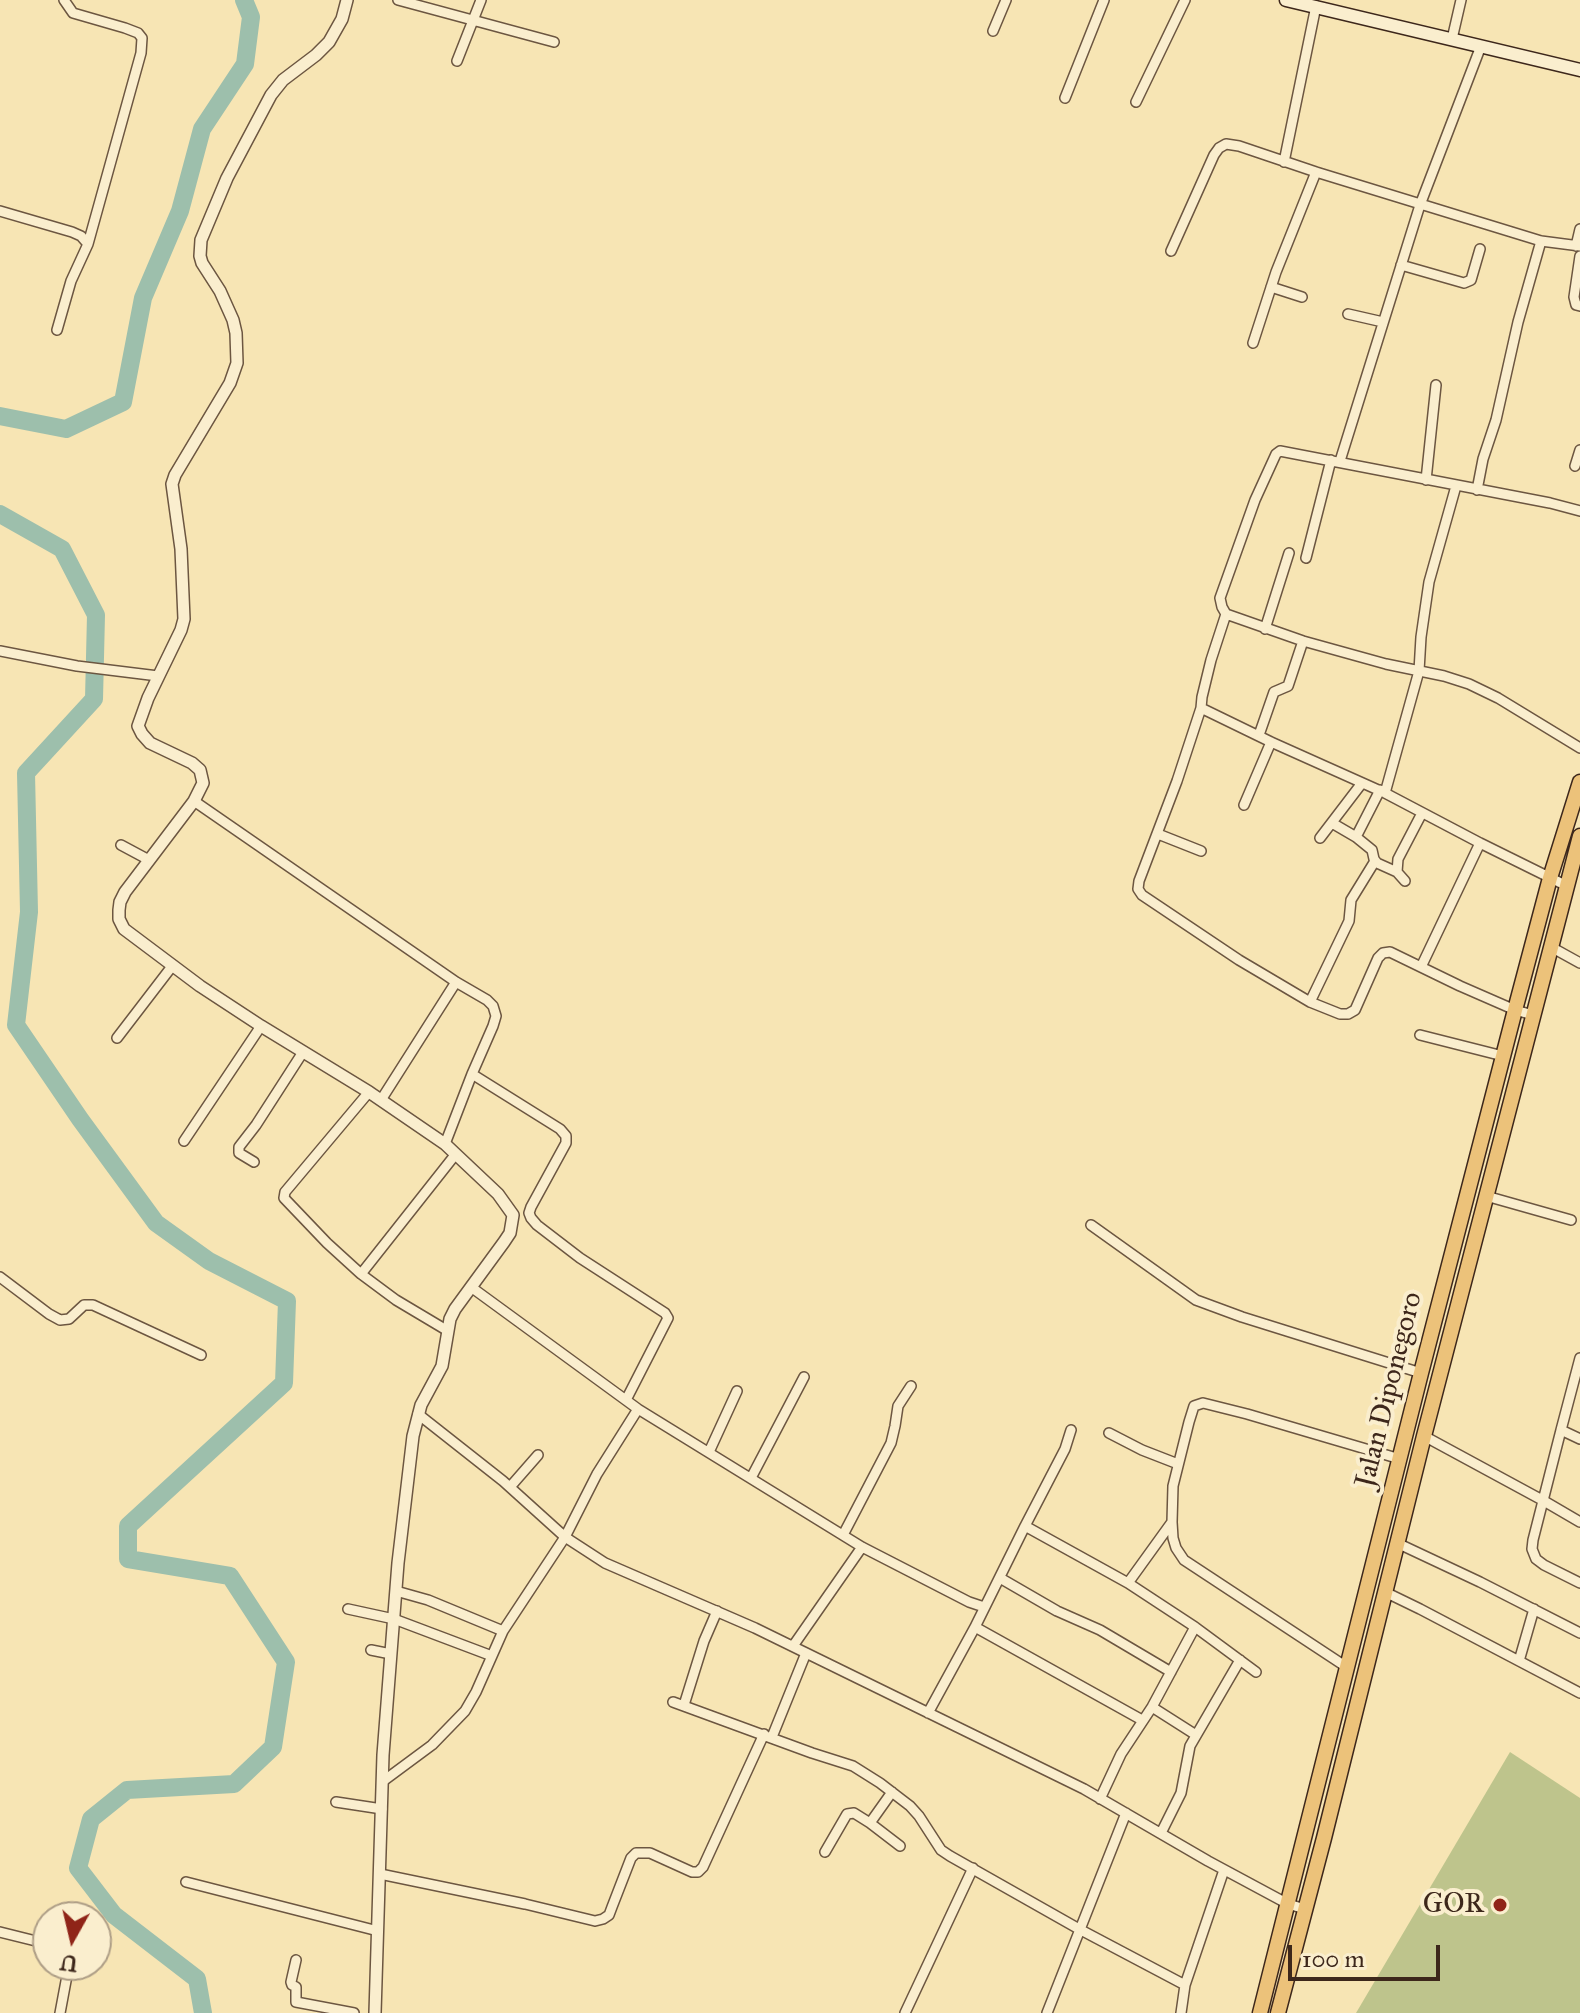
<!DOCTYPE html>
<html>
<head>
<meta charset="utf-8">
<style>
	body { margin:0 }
	#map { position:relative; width:1580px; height:2013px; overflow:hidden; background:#f7e5b4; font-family:"IM FELL Great Primer",serif }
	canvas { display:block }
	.north { position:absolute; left:32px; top:1901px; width:80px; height:80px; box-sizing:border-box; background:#faeece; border:2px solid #ae9e86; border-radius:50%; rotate:188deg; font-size:22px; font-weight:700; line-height:32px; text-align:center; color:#3d271b }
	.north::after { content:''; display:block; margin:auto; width:28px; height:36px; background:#8f2418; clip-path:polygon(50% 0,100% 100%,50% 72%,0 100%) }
	.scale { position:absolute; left:1288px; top:1945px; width:152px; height:36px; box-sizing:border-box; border:4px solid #3d271b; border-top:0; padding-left:10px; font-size:24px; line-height:28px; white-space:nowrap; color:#3d271b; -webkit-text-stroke:6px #faeece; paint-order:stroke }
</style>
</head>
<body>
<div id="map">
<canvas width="1580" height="2013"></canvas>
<div class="north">U</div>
<div class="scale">100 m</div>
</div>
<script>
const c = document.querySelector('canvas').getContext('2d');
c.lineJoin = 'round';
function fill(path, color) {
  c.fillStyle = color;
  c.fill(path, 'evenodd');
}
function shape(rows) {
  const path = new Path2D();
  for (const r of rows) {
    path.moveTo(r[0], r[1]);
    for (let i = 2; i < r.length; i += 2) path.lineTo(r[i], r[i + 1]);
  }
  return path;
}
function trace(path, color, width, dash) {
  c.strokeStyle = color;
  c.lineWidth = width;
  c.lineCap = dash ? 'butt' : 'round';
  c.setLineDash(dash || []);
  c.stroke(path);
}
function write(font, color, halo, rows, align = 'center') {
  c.font = font + ' "IM FELL Great Primer",serif';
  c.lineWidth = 8;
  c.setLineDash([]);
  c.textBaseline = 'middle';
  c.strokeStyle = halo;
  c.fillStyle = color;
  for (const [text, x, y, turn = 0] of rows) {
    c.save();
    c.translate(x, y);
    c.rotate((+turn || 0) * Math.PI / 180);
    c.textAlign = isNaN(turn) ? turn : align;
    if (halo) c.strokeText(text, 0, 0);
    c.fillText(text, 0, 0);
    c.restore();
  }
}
const green = shape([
	[1510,1752,1580,1798,1580,2013,1356,2013]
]);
const river = shape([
	[0,416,66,429,123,402,143,298,180,211,202,129,245,64,251,17,244,0],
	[0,514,62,549,96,615,94,699,26,773,29,912,16,1025,80,1119,156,1223,209,1261,287,1301,284,1383,128,1526,128,1559,230,1576,286,1662,273,1747,234,1784,127,1790,91,1819,78,1868,114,1915,197,1979,203,2013]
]);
const minor = shape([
	[64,0,73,13,125,28,138,33,142,38,141,53,88,244],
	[398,0,554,42],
	[993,31,1006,0],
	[1452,39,1461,0],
	[457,61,481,0],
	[1065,98,1104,0],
	[1136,102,1185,0],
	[1284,162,1316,6],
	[0,211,72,232,81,236,88,244,71,281,57,330],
	[1576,246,1580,229],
	[1171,251,1214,155,1219,148,1226,144,1239,146,1316,172,1541,241,1580,246],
	[1580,256,1574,297,1576,305,1580,306],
	[1401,265,1464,283,1471,280,1480,249],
	[1271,287,1302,297],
	[1348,314,1383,322],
	[1253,343,1276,272,1316,172],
	[1340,461,1420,205,1481,46],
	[1575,466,1580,450],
	[1426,480,1436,385],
	[1477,490,1483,459,1496,420,1518,322,1541,241],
	[1306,558,1331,460],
	[1226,614,1222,607,1220,598,1255,500,1276,454,1280,451,1550,503,1580,511],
	[1265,629,1289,553],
	[0,651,77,666,158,676],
	[1201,708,1177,781,1139,881,1138,889,1142,895,1239,960,1310,1002,1340,1014,1348,1014,1355,1010,1378,958,1383,953,1390,952,1460,986,1515,1010,1533,1015],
	[1259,735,1274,692,1288,686,1303,641],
	[1385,793,1419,671,1421,637,1429,582,1456,486],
	[194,801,456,982,487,1000,493,1006,496,1016,493,1026,472,1074,445,1144],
	[1244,805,1271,742],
	[1332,823,1356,837,1372,850,1374,859,1377,863,1397,872],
	[1158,834,1201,851],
	[1356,837,1380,790],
	[1320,838,1362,783],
	[121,845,149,860],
	[1405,881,1397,872,1398,859,1422,813],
	[1567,886,1480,843,1385,793,1271,742,1201,708,1202,697,1211,660,1226,614,1303,641,1386,664,1444,676,1469,684,1498,698,1580,748],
	[1551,947,1580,963],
	[1421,967,1480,843],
	[1310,1002,1349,921,1351,900,1375,861],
	[1420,1035,1503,1056],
	[117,1038,173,965],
	[472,1074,560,1129,566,1136,566,1143,531,1207,529,1213,531,1218,537,1225,580,1258,665,1313,668,1318,626,1400],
	[369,1092,285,1192,284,1198,327,1243,361,1274,396,1300,448,1331],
	[381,1100,456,982],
	[184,1141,261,1026],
	[254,1162,239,1153,239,1147,256,1125,303,1052],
	[1486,1196,1571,1220],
	[1091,1225,1196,1300,1242,1317,1421,1373],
	[361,1274,455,1155],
	[0,1277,49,1314,60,1320,69,1319,84,1305,93,1305,201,1355],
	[471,1287,638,1409,862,1547,969,1602,984,1607],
	[418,1414,503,1481,565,1537,605,1563,755,1628,1084,1789,1208,1861,1288,1904,1305,1909],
	[1071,1430,1065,1449,1025,1526,1128,1583,1172,1522],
	[1561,1430,1580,1358],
	[1109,1433,1142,1450,1178,1464],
	[1424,1436,1544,1501,1580,1522],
	[1580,1439,1561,1430,1533,1540,1532,1549,1536,1559,1544,1565,1580,1583],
	[709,1452,737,1391],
	[751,1478,804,1377],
	[510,1487,538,1455],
	[1025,1526,975,1627,1142,1720],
	[843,1535,891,1443,895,1426,898,1406,911,1386],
	[1397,1543,1480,1582,1580,1633],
	[1000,1578,1057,1611,1100,1630,1171,1672],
	[1128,1583,1195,1627,1256,1672],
	[396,1591,428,1600,503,1631],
	[1385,1592,1420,1609,1580,1693],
	[348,1609,394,1619,492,1656],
	[793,1646,862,1547],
	[371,1650,391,1654],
	[1519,1661,1534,1609],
	[1348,1668,1184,1560,1176,1548,1173,1538,1172,1522,1173,1486,1189,1422,1194,1406,1203,1403,1247,1414,1400,1459],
	[673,1702,812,1753,853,1766,880,1783,910,1806,919,1816,941,1850,950,1856,1079,1929,1185,1985,1181,2013],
	[684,1705,704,1641,717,1611],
	[1152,1707,1196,1735],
	[928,1713,975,1627],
	[772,1737,806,1653],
	[382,1782,432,1745,465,1711,476,1692,503,1631,565,1537,597,1474,638,1409],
	[1100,1799,1121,1754,1152,1707,1195,1627],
	[336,1802,382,1809],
	[870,1823,900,1846],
	[1161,1833,1181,1793,1190,1746,1240,1660],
	[825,1852,847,1814,854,1813,870,1823,892,1792],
	[380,1874,525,1904,595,1921,603,1919,609,1915,612,1907,631,1858,636,1853,650,1853,692,1872,698,1872,703,1867,764,1734],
	[186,1882,378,1931],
	[0,1932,48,1944],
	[296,1960,291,1982,292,1985,296,1987,296,2002,354,2013],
	[1185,1985,1224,1870],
	[60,2013,69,1965],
	[905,2013,973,1868],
	[1047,2013,1126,1813]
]);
const tertiary = shape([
	[347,0,342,19,329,42,316,55,283,80,271,95,227,178,201,240,200,256,202,263,220,291,233,320,236,333,237,363,230,383,175,475,172,484,181,549,184,619,181,630,148,698,138,726,142,734,150,743,192,763,200,770,203,783,194,801,125,892,120,902,119,910,119,919,124,929,200,986,261,1026,369,1092,445,1144,498,1194,513,1215,510,1233,504,1242,455,1309,450,1319,442,1366,421,1405,413,1436,398,1563,383,1755,375,2013]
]);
const secondary = shape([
	[1286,0,1580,70]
]);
const primary = shape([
	[1260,2013,1421,1373,1515,1010,1550,878,1580,782],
	[1278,2013,1324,1838,1424,1436,1580,836]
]);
const markers = [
	[1500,1905,8,"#8f2418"]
];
const streetNames = [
	["Jalan Diponegoro",1390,1390,-76]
];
const poiNames = [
	["GOR",1484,1905]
];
fill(green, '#bec48c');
trace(river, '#9dbfac', 18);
trace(minor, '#6c5641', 12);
trace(tertiary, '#6c5641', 14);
trace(secondary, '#3d271b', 15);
trace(primary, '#3d271b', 17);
trace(minor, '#faeece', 9);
trace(tertiary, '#faeece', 11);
trace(secondary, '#faeece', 12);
trace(primary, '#ecc27a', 14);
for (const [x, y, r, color] of markers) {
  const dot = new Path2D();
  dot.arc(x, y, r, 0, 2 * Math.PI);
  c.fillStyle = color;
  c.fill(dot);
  trace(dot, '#faeece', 3);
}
write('28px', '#3d271b', '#faeece', streetNames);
write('28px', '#3d271b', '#faeece', poiNames, 'right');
</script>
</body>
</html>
